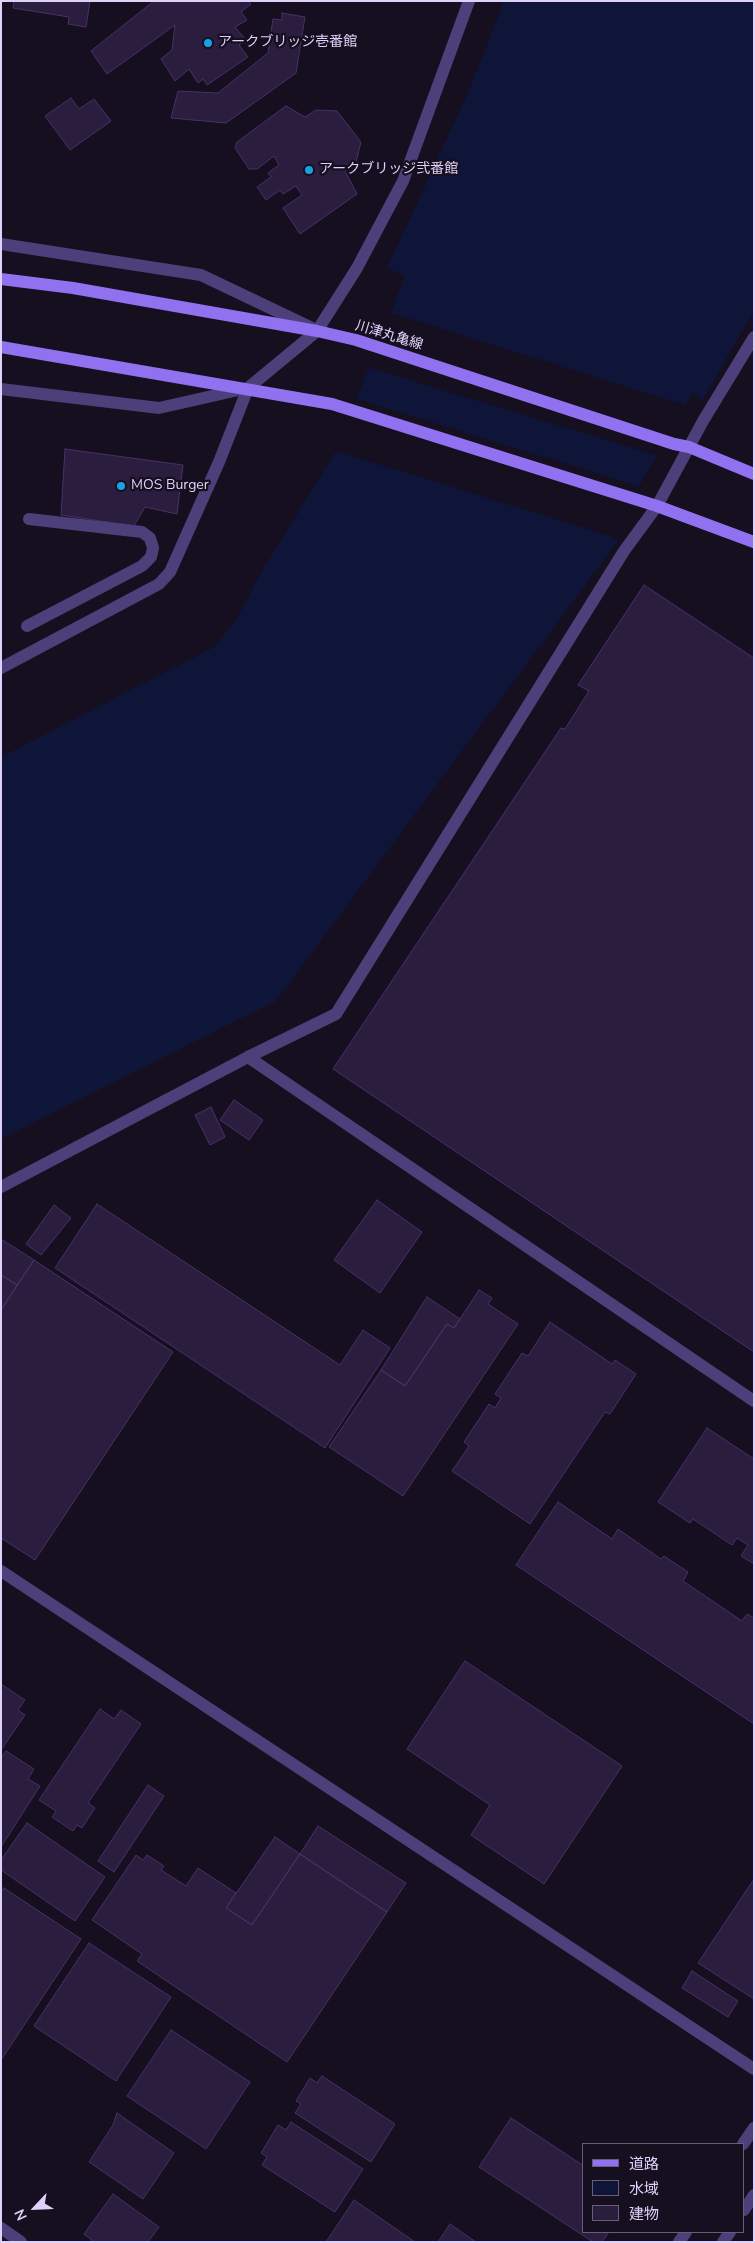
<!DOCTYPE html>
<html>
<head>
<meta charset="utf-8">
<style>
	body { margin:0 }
	#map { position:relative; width:755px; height:2243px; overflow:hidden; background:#150f1f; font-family:"Nunito Sans","Noto Sans JP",sans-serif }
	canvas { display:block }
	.frame { position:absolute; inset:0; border:2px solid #dfd2fa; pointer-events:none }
	.legend { position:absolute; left:582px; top:2143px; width:162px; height:90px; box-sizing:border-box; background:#150f1f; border:1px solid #665d77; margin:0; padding:6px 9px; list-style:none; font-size:15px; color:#dfd2fa }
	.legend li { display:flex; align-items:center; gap:10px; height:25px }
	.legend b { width:25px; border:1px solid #665d77 }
	.north { position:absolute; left:10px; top:2183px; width:50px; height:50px; -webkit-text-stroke:4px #150f1f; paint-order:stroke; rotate:245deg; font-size:14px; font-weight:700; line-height:20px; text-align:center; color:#dfd2fa }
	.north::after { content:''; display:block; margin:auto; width:18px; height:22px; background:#dfd2fa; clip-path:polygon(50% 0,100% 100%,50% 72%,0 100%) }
</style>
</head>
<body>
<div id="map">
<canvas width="755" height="2243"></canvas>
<div class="frame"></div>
<ul class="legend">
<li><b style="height:6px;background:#9072f1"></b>道路</li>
<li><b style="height:14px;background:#0e1539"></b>水域</li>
<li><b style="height:14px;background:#2b1d3e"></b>建物</li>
</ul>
<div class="north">N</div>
</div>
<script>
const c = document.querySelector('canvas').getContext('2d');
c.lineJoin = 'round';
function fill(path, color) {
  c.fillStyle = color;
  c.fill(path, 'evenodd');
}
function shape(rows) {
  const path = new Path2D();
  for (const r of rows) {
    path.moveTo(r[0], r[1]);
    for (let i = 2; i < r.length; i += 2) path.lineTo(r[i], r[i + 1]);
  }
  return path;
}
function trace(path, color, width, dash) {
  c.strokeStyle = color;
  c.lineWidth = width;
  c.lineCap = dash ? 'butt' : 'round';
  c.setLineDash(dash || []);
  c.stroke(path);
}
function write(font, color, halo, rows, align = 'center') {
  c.font = font + ' "Nunito Sans","Noto Sans JP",sans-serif';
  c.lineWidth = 4.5;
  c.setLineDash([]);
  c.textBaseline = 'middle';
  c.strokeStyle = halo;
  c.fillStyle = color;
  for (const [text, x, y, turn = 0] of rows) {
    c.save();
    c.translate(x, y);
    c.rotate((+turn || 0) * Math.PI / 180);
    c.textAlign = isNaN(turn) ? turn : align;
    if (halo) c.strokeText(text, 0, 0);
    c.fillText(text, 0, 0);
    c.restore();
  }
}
const water = shape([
	[504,1,754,1,754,311,702,401,693,392,610,537,618,541,276,1001,1,1139,1,757,214,647,236,620,260,574,336,451,405,276,387,268,468,93]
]);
const pier = shape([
	[388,312,688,406,659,456,367,367],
	[354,398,641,487,613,536,617,538,333,450]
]);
const building = shape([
	[14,1,90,1,86,27,68,24,69,17,13,8,14,1],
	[154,1,248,1,251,4,241,12,247,20,235,27,246,40,239,45,248,57,207,85,203,79,198,83,189,69,175,81,161,59,172,50,175,25,107,74,91,51,154,1],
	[282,13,305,17,296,73,226,123,171,118,178,91,218,93,268,53,273,19,282,20,282,13],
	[71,98,79,109,94,99,111,121,70,150,45,116,71,98],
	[286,106,305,117,316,110,337,111,361,142,356,162,345,171,357,194,300,234,283,208,302,195,296,186,283,194,280,190,266,200,257,187,271,177,268,173,279,165,274,156,257,169,249,169,235,148,237,142,286,106],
	[65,449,183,465,177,514,145,507,134,526,61,515,65,449],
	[644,585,754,658,754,1352,333,1069,561,728,565,729,589,691,578,685,644,585],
	[234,1100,263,1120,249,1140,220,1120,234,1100],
	[211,1107,225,1137,210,1145,195,1115,211,1107],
	[377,1200,422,1232,380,1293,334,1260,377,1200],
	[97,1204,340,1365,363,1330,390,1348,325,1448,55,1268,97,1204],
	[54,1205,71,1218,41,1255,26,1244,54,1205],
	[1,1239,34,1260,17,1285,1,1275,1,1239],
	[34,1260,173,1352,35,1560,1,1538,1,1310,34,1260],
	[1,1275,17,1285,1,1310,1,1275],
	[479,1290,492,1298,488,1304,518,1324,403,1496,329,1447,381,1370,405,1386,447,1324,454,1328,479,1290],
	[427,1297,460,1319,454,1328,447,1324,405,1386,381,1370,427,1297],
	[550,1322,612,1364,615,1360,636,1374,610,1414,605,1412,530,1524,452,1471,469,1446,464,1442,489,1404,495,1408,501,1398,495,1394,522,1353,528,1356,550,1322],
	[707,1428,754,1459,754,1564,741,1556,748,1545,737,1538,732,1545,693,1519,690,1523,658,1502,707,1428],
	[558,1502,612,1539,618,1529,661,1559,664,1556,688,1572,683,1581,742,1621,747,1614,754,1618,754,1724,516,1565,558,1502],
	[465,1661,622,1766,544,1884,471,1835,490,1805,407,1749,465,1661],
	[1,1684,25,1700,18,1710,25,1715,1,1750,1,1684],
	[100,1709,114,1719,121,1710,141,1724,88,1803,95,1808,82,1828,77,1825,73,1831,52,1817,56,1811,39,1800,100,1709],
	[6,1751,34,1769,28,1779,40,1786,1,1847,1,1758,6,1751],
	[148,1785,164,1796,114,1872,98,1861,148,1785],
	[27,1823,105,1877,75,1921,1,1870,1,1860,27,1823],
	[318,1826,406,1883,387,1912,300,1854,318,1826],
	[275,1837,300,1854,252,1925,226,1908,275,1837],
	[300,1854,387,1912,287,2062,137,1961,142,1954,92,1920,136,1855,143,1860,147,1855,164,1866,161,1870,186,1886,198,1868,236,1893,226,1908,252,1925,300,1854],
	[754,1879,754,1999,698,1963,754,1879],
	[4,1888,81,1939,1,2060,1,1892,4,1888],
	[89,1943,171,1997,116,2081,34,2026,89,1943],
	[692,1971,738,2001,728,2017,682,1988,692,1971],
	[171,2030,250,2082,206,2149,127,2096,171,2030],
	[322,2076,395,2124,371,2162,295,2113,301,2104,296,2101,310,2078,317,2083,322,2076],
	[117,2113,174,2153,143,2199,89,2162,113,2125,117,2113],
	[511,2118,584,2166,584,2232,609,2232,602,2242,593,2242,479,2167,511,2118],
	[291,2122,363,2169,335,2212,262,2165,267,2157,261,2153,278,2125,286,2130,291,2122],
	[113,2194,159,2227,148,2242,94,2242,84,2234,113,2194],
	[354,2200,415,2242,326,2242,354,2200],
	[450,2224,476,2242,438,2242,450,2224]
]);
const service = shape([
	[27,626,142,566,151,557,153,548,150,538,142,532,29,519]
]);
const minor = shape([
	[1,244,201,275,312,328],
	[1,389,159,408,243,389],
	[1,1187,248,1057,336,1014,624,551,657,506,703,421,754,337]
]);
const tertiary = shape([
	[1,668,159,584,170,572,219,462,248,388,317,331,357,268,403,181,469,1],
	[248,1057,754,1401],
	[1,1571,754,2069],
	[743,2144,754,2128],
	[744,2210,754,2195],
	[1,2228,21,2242],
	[679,2242,686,2232],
	[723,2242,730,2232]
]);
const secondary = shape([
	[1,279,73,288,317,331,356,340,674,444,689,447,754,474],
	[1,347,332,404,657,506,754,542]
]);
const markers = [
	[208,43,5,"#17a2e1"],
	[309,170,5,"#17a2e1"],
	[121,486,5,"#17a2e1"]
];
const poiNames = [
	["アークブリッジ壱番館",218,43],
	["アークブリッジ弐番館",319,170],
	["MOS Burger",131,486]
];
const streetNames = [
	["川津丸亀線",389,336,17]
];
fill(water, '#0e1539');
fill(pier, '#150f1f');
fill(building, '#2b1d3e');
trace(building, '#483168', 1);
trace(service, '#4d3f79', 12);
trace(minor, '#4d3f79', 12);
trace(tertiary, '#4d3f79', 12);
trace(secondary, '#9072f1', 12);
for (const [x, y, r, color] of markers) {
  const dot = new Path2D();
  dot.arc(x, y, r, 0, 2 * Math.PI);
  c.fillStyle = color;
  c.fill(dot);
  trace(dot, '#150f1f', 2);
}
write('14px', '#dfd2fa', '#150f1f', poiNames, 'left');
write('14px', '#dfd2fa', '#150f1f', streetNames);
</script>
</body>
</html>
